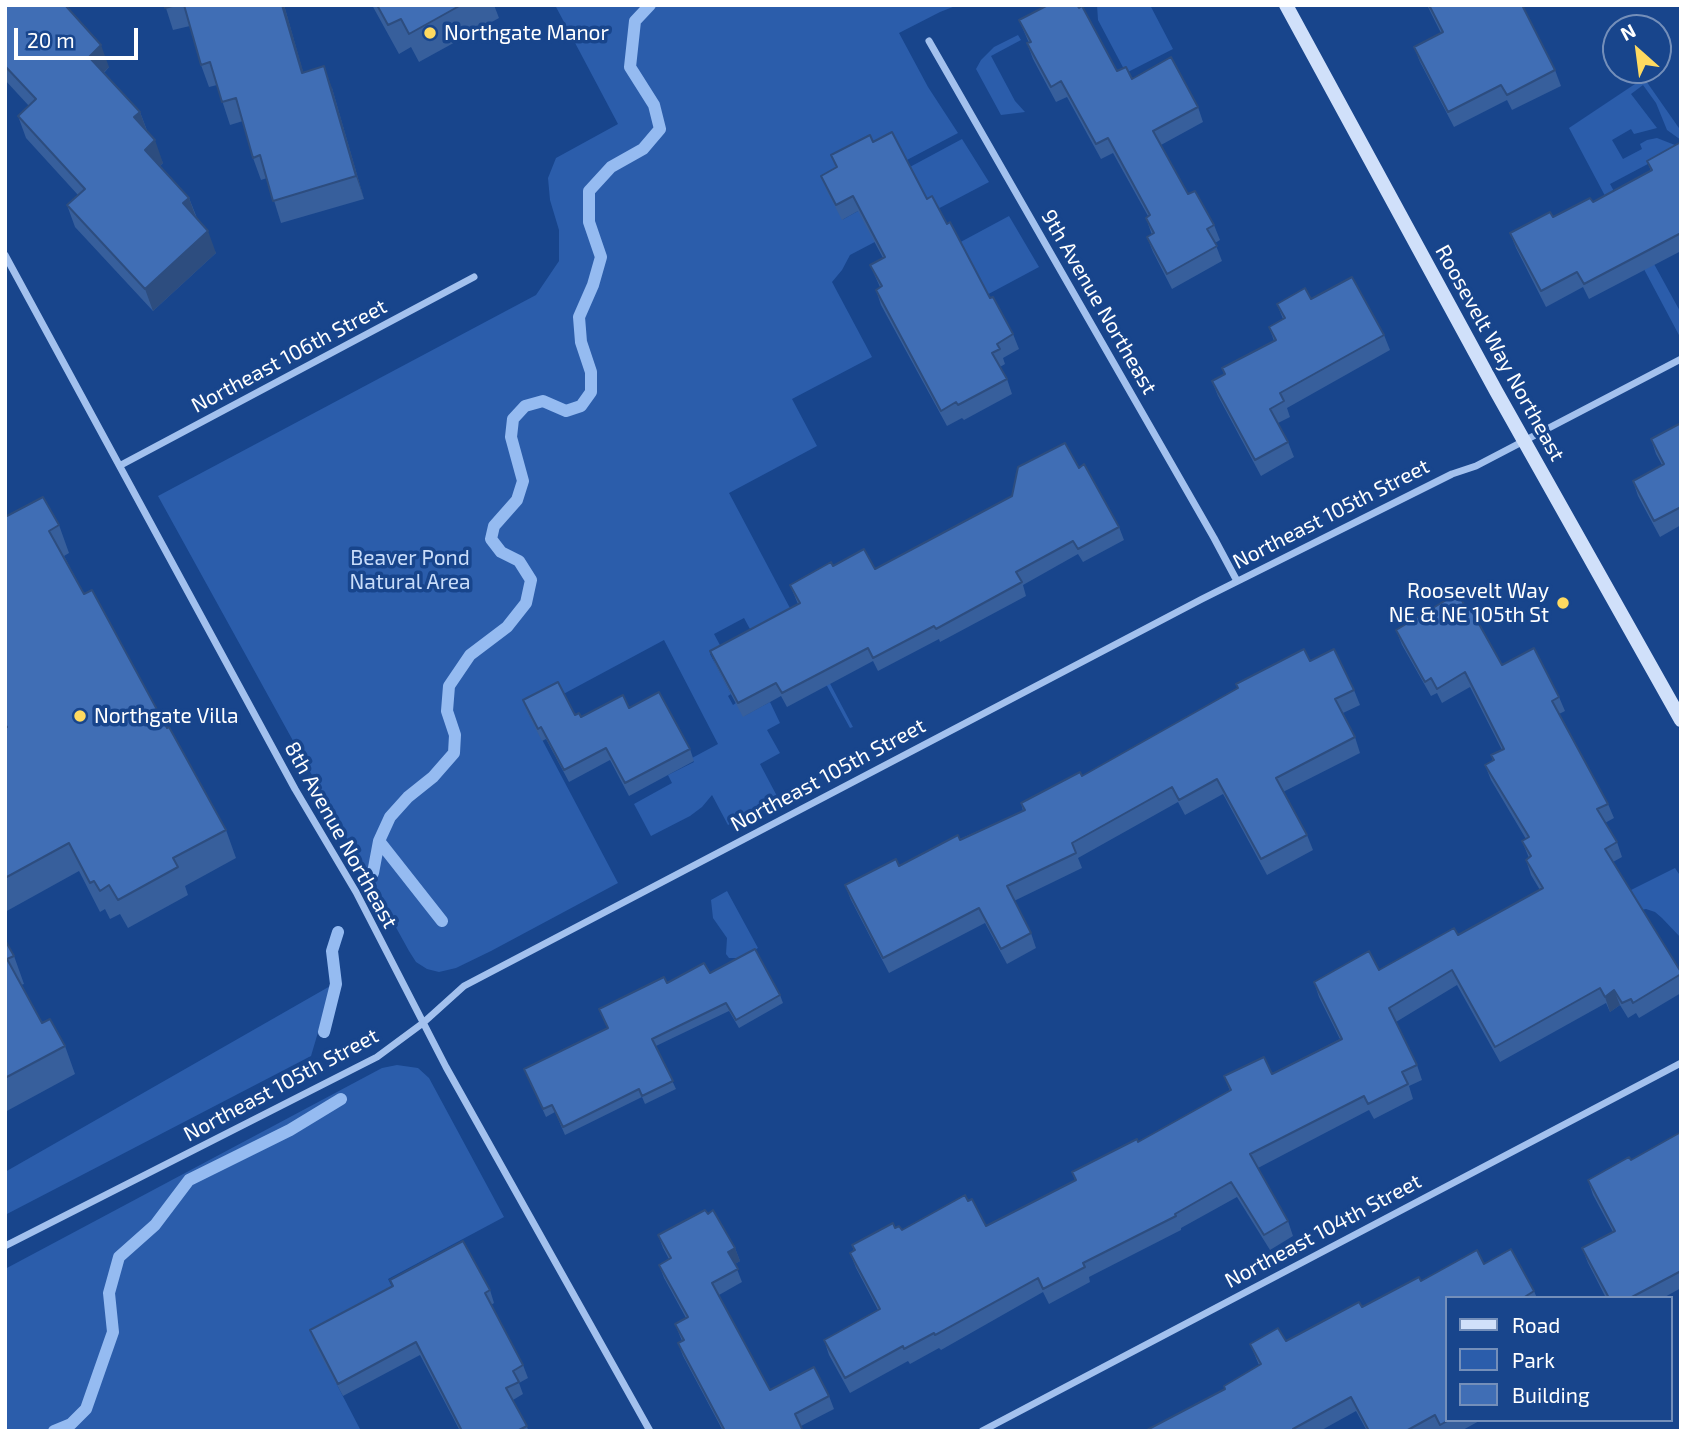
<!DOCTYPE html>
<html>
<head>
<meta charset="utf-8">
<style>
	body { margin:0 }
	#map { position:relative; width:1686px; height:1436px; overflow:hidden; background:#18458c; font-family:"Exo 2",sans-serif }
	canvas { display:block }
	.frame { position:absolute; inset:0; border:7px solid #fff; pointer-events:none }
	.legend { position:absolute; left:1445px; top:1296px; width:228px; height:126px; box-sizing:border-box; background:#18458c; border:2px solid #748fba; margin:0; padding:9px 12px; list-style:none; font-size:21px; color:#fff }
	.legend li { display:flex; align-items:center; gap:14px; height:35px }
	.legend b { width:35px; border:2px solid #748fba }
	.north { position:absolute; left:1602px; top:14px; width:70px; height:70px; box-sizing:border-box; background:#18458c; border:2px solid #748fba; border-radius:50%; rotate:332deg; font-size:19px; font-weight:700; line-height:28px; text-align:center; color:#fff }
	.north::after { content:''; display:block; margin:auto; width:24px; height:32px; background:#ffda60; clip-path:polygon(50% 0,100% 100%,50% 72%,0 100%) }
	.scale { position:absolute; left:14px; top:28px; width:124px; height:32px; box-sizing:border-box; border:4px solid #fff; border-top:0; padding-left:9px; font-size:21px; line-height:24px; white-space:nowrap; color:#fff; -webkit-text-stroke:5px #18458c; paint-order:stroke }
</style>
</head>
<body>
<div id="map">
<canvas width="1686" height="1436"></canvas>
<div class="frame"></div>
<ul class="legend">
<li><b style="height:9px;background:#d0e0fa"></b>Road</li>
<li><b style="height:19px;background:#2b5dab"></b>Park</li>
<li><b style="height:19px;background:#406eb5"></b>Building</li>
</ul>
<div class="north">N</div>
<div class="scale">20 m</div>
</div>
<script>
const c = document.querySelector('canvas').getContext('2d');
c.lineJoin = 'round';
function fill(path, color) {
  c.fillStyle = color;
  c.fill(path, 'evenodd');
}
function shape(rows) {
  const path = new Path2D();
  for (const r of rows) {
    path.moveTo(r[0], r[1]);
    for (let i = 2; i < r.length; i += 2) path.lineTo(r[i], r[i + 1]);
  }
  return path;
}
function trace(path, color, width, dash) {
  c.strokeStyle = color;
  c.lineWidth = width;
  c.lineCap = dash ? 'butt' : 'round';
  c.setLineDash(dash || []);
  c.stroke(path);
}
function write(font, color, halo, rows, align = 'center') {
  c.font = font + ' "Exo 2",sans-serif';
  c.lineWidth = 7;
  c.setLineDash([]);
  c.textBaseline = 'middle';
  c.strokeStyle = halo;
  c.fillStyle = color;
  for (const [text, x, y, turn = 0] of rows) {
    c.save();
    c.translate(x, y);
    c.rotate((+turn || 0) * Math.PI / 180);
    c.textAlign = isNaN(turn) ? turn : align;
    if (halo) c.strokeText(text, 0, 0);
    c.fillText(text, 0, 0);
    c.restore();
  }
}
const green = shape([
	[555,5,958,5,940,12,899,33,928,87,958,133,905,161,842,220,858,211,908,168,962,139,989,182,850,255,842,270,832,282,872,357,792,399,817,446,729,493,853,727,850,728,820,673,757,642,744,618,714,634,721,647,710,654,731,694,728,696,733,705,736,703,744,716,770,702,780,723,767,730,780,753,760,764,778,798,728,825,712,795,702,807,690,816,651,836,634,804,672,783,668,775,694,762,692,758,718,744,664,640,528,713,618,883,491,951,456,968,439,972,427,969,416,962,409,951,158,496,536,295,559,261,559,230,550,200,548,178,556,158,618,124],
	[1097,5,1150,5,1173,49,1126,73,1098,20],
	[1018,35,1021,40,991,56,1015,101,1025,112,1001,115,976,69,981,60,994,47],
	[1644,78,1681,131,1681,140,1667,130,1656,103,1643,85,1631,94,1657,128,1634,134,1631,129,1612,140,1623,159,1642,149,1640,144,1647,140,1657,138,1680,147,1610,184,1681,313,1680,337,1569,128],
	[1009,216,1039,267,910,336,955,245],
	[1675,868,1681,877,1681,938,1662,918,1655,912,1646,909,1561,925],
	[727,891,758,948,740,958,729,958,726,954,727,938,713,918,711,900],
	[332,985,311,1056,5,1215,5,1172],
	[397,1065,418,1068,429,1078,504,1217,388,1279,398,1299,336,1383,361,1431,5,1431,5,1269,382,1068]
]);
const stream = shape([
	[379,841,442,921],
	[373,873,379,841,390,817,408,797,433,777,454,753,455,735,447,711,449,686,470,655,507,627,526,603,531,580,519,561,501,552,491,539,494,526,517,500,523,481,511,437,513,419,525,406,543,401,566,411,581,406,591,392,591,372,581,342,579,317,593,285,601,257,589,222,589,191,611,167,643,149,660,129,654,105,630,67,635,21,650,5],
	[324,1032,336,984,332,951,338,932],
	[54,1431,71,1424,86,1409,113,1332,109,1293,119,1257,155,1225,189,1180,290,1130,341,1099]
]);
const minor = shape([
	[929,41,1214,538,1237,581],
	[5,255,295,789,356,892,446,1067,650,1431],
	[121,465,474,277],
	[5,1246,377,1057,423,1023,464,986,1202,599,1452,474,1476,466,1681,359],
	[982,1431,1681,1063]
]);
const secondary = shape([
	[1286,5,1496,391,1681,720]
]);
const wall = shape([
	[5,5,109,67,104,73,140,112,148,133,163,163,160,166,189,198,197,218,216,253,153,311,75,227,67,205,78,195,26,138,18,116,29,106,5,80],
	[165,5,284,5,303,72,332,88,364,199,281,223,267,178,261,180,253,158,243,121,230,125,217,85,209,87,201,65,190,26,173,30],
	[372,5,494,5,499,18,419,62,411,47,399,54],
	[1427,5,1522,5,1555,70,1561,86,1512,110,1507,100,1454,127,1420,62,1414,47,1441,33],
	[1019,20,1117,71,1198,107,1203,122,1161,145,1188,194,1214,225,1220,240,1215,243,1222,261,1172,289,1153,252,1147,237,1152,235,1146,218,1148,216,1113,153,1101,159,1067,97,1056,102,1033,59,1027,43,1029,43],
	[873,142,927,199,947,224,990,298,1013,334,1019,349,1003,358,1005,364,1000,367,1007,379,1012,394,964,420,962,418,947,426,881,305,876,290,880,287,870,265,883,258,858,211,842,220,827,191,821,176,836,168,831,155],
	[1681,142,1681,251,1589,299,1583,287,1546,307,1516,248,1510,233,1593,202,1651,171,1647,161],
	[1311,299,1384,335,1390,350,1287,408,1290,417,1278,423,1288,442,1294,457,1261,476,1218,396,1212,381,1224,374,1222,368,1274,341,1269,327,1283,319,1277,304],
	[1681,423,1681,525,1660,537,1638,496,1633,481,1662,465,1656,454,1651,439],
	[1079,468,1119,527,1124,540,1083,562,1078,554,1023,585,1026,596,940,642,939,639,878,671,873,661,787,707,781,696,743,717,715,664,710,651,798,604,790,585,833,566,875,569],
	[5,517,59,525,69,553,64,556,84,594,167,728,226,830,236,858,185,886,188,895,128,928,120,914,110,919,105,909,100,912,79,871,5,912],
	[1467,610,1502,665,1559,697,1565,711,1559,714,1608,804,1614,818,1605,823,1617,842,1622,857,1613,862,1681,972,1681,993,1639,1018,1636,1013,1628,1018,1620,1005,1610,1012,1606,1003,1500,1062,1457,985,1396,1022,1417,1065,1422,1080,1409,1086,1413,1099,1374,1119,1369,1110,1258,1168,1288,1221,1293,1236,1270,1250,1237,1197,1181,1228,1181,1230,1089,1277,1090,1282,1049,1304,1043,1292,941,1350,939,1348,910,1364,908,1361,850,1393,829,1355,824,1340,878,1310,856,1268,850,1253,854,1251,852,1245,895,1228,902,1230,968,1201,986,1226,1075,1180,1072,1172,1138,1142,1230,1091,1224,1076,1272,1074,1340,1039,1319,997,1314,982,1379,970,1458,935,1540,890,1531,875,1526,860,1529,858,1522,841,1526,839,1491,780,1485,765,1493,761,1491,755,1502,750,1470,687,1442,703,1437,693,1431,696,1402,645,1396,630],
	[1310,661,1354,690,1360,705,1343,713,1355,737,1360,753,1283,792,1307,835,1313,850,1267,875,1223,794,1185,815,1178,802,1078,858,1082,868,1014,901,1031,933,1036,948,1007,964,985,923,889,973,851,900,845,885,899,866,1023,811,1021,803,1082,776,1238,689,1236,684],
	[523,700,581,717,629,708,690,749,694,761,629,796,610,760,569,782,546,739,542,741,527,712],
	[5,940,14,956,24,984,21,985,42,1023,65,1046,75,1074,5,1112],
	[710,973,780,995,783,1003,739,1028,729,1011,656,1046,676,1089,645,1104,642,1097,565,1135,555,1112,546,1117,524,1069,608,1028,599,1009,667,983],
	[1681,1132,1681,1288,1663,1298,1606,1298,1588,1263,1582,1248,1613,1232,1593,1195,1588,1180,1631,1160],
	[658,1235,735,1248,740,1261,735,1264,742,1282,719,1295,770,1390,829,1396,834,1409,801,1426,803,1431,723,1431,683,1356,678,1343,682,1341,675,1324,686,1318,664,1278,659,1265,669,1259,663,1248],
	[1484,1264,1534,1291,1537,1298,1446,1298,1446,1420,1481,1420,1461,1431,1441,1431,1441,1430,1438,1431,1367,1431,1356,1411,1320,1431,1145,1431,1225,1389,1259,1365,1250,1344,1286,1341,1421,1281],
	[390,1280,490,1290,494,1303,491,1305,523,1365,528,1378,519,1383,523,1394,513,1400,529,1431,460,1431,420,1355,343,1396,314,1343,310,1330,392,1286]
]);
const shadedWall = shape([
	[282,5,284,5,310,95,302,73],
	[101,45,109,67,97,79,89,57],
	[324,66,332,88,364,199,356,176],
	[140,112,148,134,134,117],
	[155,140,163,163,153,172,145,150],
	[189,198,197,220,183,203],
	[208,231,216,253,153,311,145,289],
	[1614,990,1620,1005,1610,1012,1605,997],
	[735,1248,740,1261,733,1265,728,1252]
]);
const building = shape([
	[5,5,65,5,101,45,89,57,140,112,134,117,155,140,145,150,189,198,183,203,208,231,145,289,67,205,85,189,18,116,36,99,5,66,5,5],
	[165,5,176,5,165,8,165,5],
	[184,5,282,5,302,73,324,66,356,176,273,201,260,155,253,158,236,98,222,102,210,62,201,65,184,5],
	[377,5,461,5,409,34,401,19,388,25,377,5],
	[1048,5,1077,5,1079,8,1082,6,1117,71,1126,67,1132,79,1171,57,1198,107,1153,131,1188,194,1195,191,1214,225,1207,229,1217,246,1167,274,1147,237,1154,233,1146,218,1150,215,1108,138,1096,144,1061,81,1051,87,1027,43,1031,42,1019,20,1048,5],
	[1429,5,1522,5,1555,70,1507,95,1501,85,1448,112,1414,47,1443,32,1429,5],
	[892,132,927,199,932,196,947,224,950,222,990,298,993,297,1013,334,997,344,1000,349,992,353,1007,379,958,405,956,402,941,411,876,290,882,286,870,265,885,257,853,196,836,205,821,176,837,167,831,155,870,135,873,142,892,132],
	[1681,142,1681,233,1584,284,1577,272,1541,291,1510,233,1550,212,1553,217,1590,198,1593,202,1652,170,1647,161,1681,142],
	[1352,277,1384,335,1280,393,1284,401,1270,409,1288,442,1255,460,1212,381,1225,374,1222,368,1276,340,1269,327,1285,318,1277,304,1305,288,1311,299,1352,277],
	[1681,423,1681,507,1654,521,1633,481,1664,464,1651,439,1681,423],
	[1065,443,1079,468,1084,464,1119,527,1078,549,1073,541,1016,572,1022,582,936,629,934,626,873,658,868,648,782,693,776,683,738,703,710,651,800,603,790,585,831,562,833,566,864,549,875,569,1012,496,1018,467,1065,443],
	[43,497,59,525,49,531,84,594,92,590,167,728,169,727,226,830,173,858,178,867,118,900,109,885,100,891,94,881,90,883,69,843,5,878,5,728,7,727,5,724,5,517,43,497],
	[1458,593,1467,610,1470,608,1502,665,1534,648,1559,697,1552,701,1608,804,1597,809,1617,842,1605,849,1681,972,1681,974,1633,1003,1631,999,1622,1003,1614,990,1605,997,1600,988,1495,1047,1452,970,1389,1008,1417,1065,1402,1072,1408,1084,1368,1104,1364,1096,1250,1154,1288,1221,1264,1235,1231,1182,1175,1214,1176,1216,1083,1263,1085,1267,1043,1289,1038,1278,935,1335,934,1333,904,1349,903,1346,845,1378,824,1340,880,1309,850,1253,855,1250,852,1245,893,1223,895,1228,899,1226,902,1230,965,1195,968,1201,972,1199,986,1226,1076,1180,1072,1172,1137,1139,1138,1142,1231,1090,1224,1076,1264,1057,1272,1074,1342,1039,1314,982,1369,951,1379,970,1454,928,1458,935,1543,888,1526,860,1531,856,1522,841,1529,837,1485,765,1494,760,1491,755,1504,749,1465,672,1437,689,1431,678,1425,682,1396,630,1458,593],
	[1304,649,1310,661,1334,649,1354,690,1335,699,1355,737,1276,778,1307,835,1261,859,1217,779,1179,800,1172,787,1072,843,1076,853,1007,886,1031,933,1001,949,979,908,883,958,845,885,896,859,899,866,958,835,960,840,1025,810,1021,803,1080,772,1082,776,1238,688,1236,684,1304,649],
	[558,682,575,715,579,713,581,717,623,695,629,708,659,692,690,749,625,783,606,748,564,770,541,727,538,729,523,700,558,682],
	[5,940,14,956,7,959,42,1023,50,1019,65,1046,5,1078,5,940],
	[755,949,780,995,736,1020,726,1003,652,1039,673,1081,642,1096,639,1089,563,1127,552,1105,543,1109,524,1069,608,1028,599,1009,664,977,667,983,704,963,710,973,755,949],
	[1681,1132,1681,1271,1630,1298,1609,1298,1582,1248,1615,1231,1588,1180,1629,1157,1631,1160,1681,1132],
	[705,1210,708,1214,713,1210,735,1248,728,1252,738,1269,712,1283,770,1390,814,1367,829,1396,795,1414,803,1431,725,1431,678,1343,684,1340,675,1324,688,1317,659,1265,671,1258,658,1235,705,1210],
	[463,1241,490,1290,485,1293,523,1365,513,1371,519,1382,506,1388,527,1426,517,1431,462,1431,416,1342,338,1384,310,1330,393,1286,390,1280,463,1241],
	[1511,1249,1534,1291,1523,1298,1446,1298,1446,1420,1449,1420,1440,1425,1435,1415,1406,1431,1369,1431,1351,1397,1293,1429,1294,1431,1145,1431,1225,1389,1224,1386,1261,1364,1250,1344,1278,1328,1286,1341,1359,1302,1362,1307,1419,1277,1421,1281,1477,1250,1484,1264,1511,1249]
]);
const markers = [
	[430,33,7,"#ffda60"],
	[1563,603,7,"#ffda60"],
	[80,716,7,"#ffda60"]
];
const poiNames = [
	["Northgate Manor",444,33],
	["Roosevelt Way",1549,591,"right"],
	["NE & NE 105th St",1549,615,"right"],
	["Northgate Villa",94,716]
];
const streetNames = [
	["9th Avenue Northeast",1099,302,60],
	["Roosevelt Way Northeast",1500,353,61],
	["Northeast 106th Street",289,356,-28],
	["Northeast 105th Street",1331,514,-27],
	["Northeast 105th Street",828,775,-28],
	["8th Avenue Northeast",341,835,61],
	["Northeast 105th Street",281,1085,-28],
	["Northeast 104th Street",1323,1231,-28]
];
const parkNames = [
	["Beaver Pond",410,558],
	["Natural Area",410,582]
];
fill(green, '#2b5dab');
trace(stream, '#95bbf1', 12);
trace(minor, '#a3c1ee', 7);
trace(secondary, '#d0e0fa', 14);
fill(wall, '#375f9c');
fill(shadedWall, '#2d4d7f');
fill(building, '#406eb5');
trace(building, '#2d4d7f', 2);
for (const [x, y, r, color] of markers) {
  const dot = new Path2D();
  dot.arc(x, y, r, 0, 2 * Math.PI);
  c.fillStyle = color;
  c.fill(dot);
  trace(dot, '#18458c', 2.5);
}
write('21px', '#fff', '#18458c', poiNames, 'left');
write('21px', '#fff', '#18458c', streetNames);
write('21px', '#c9ddfa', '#18458c', parkNames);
</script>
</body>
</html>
